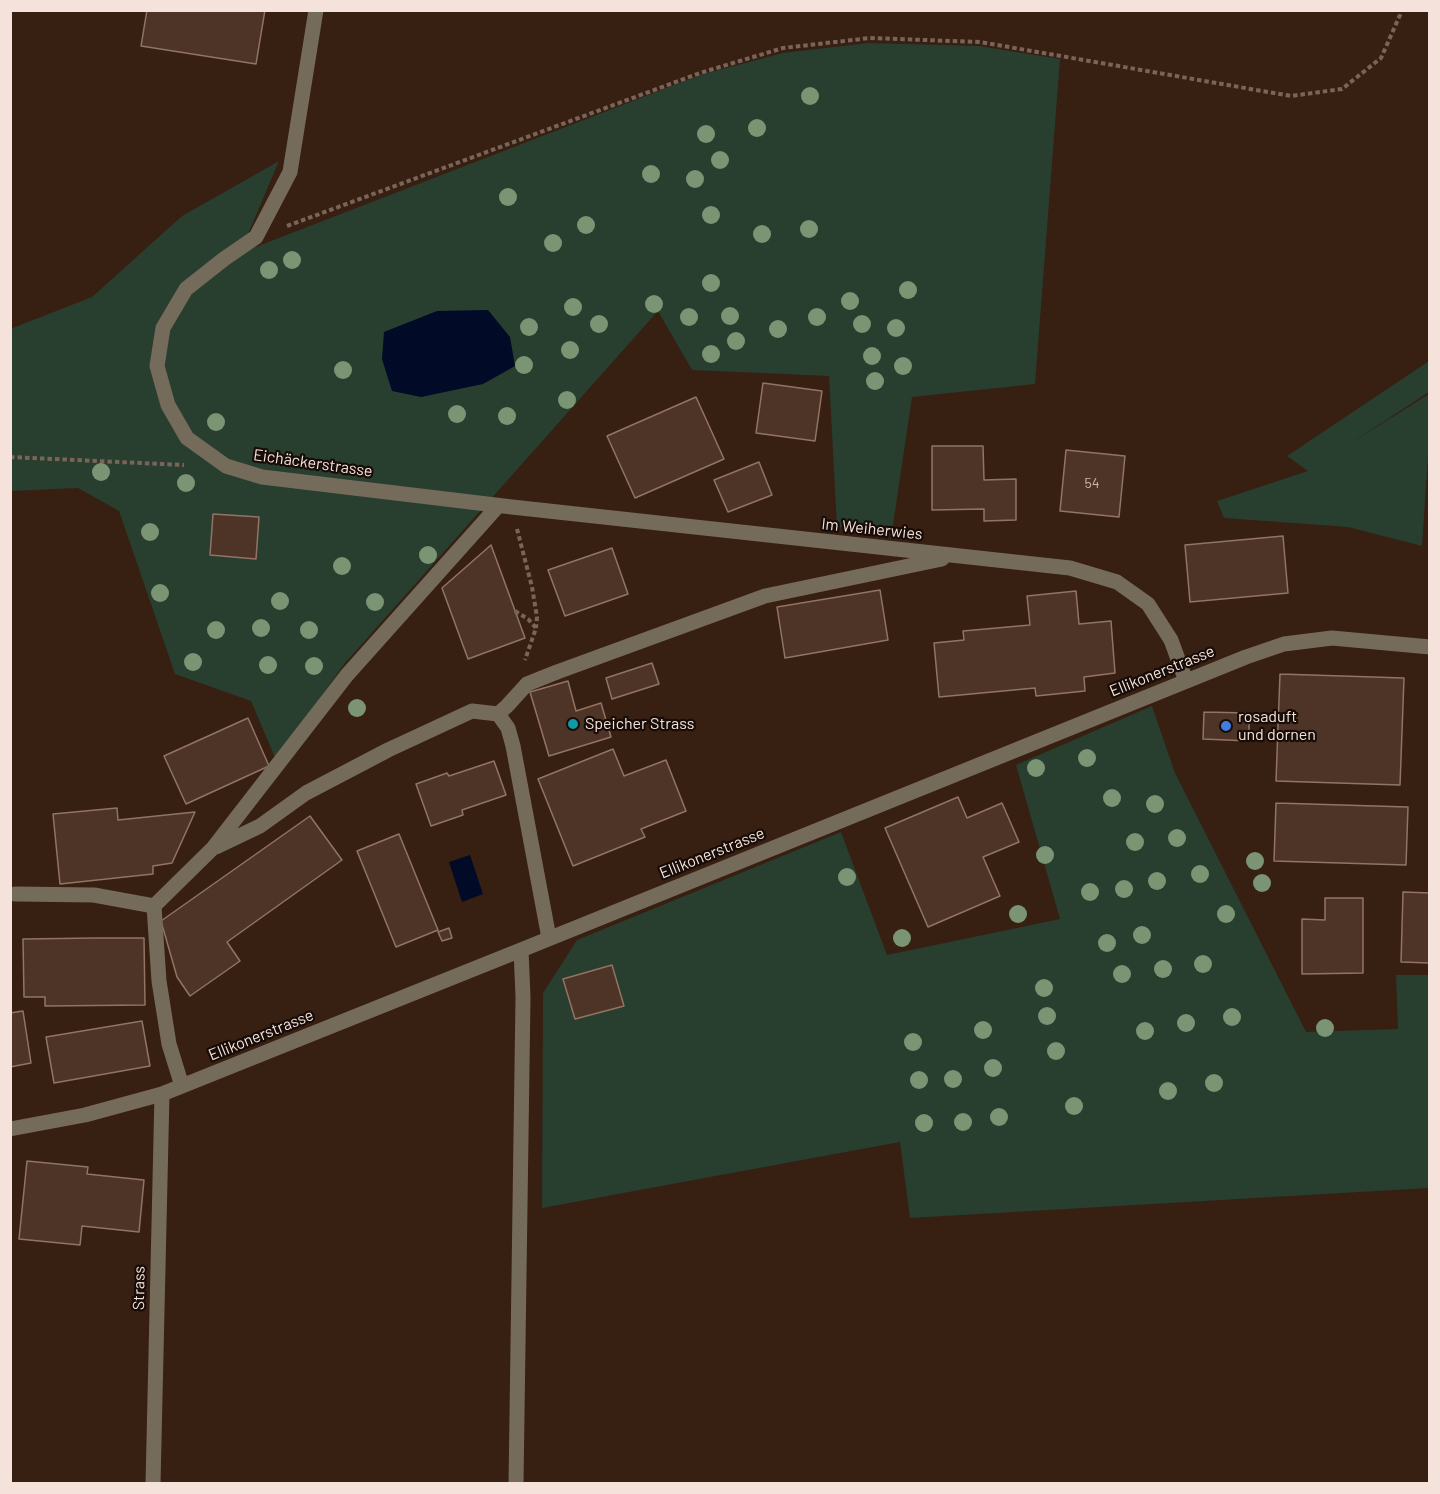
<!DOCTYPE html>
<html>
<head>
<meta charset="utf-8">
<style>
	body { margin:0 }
	#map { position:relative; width:1440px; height:1494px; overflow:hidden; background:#371f12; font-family:Barlow,sans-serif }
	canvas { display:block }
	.frame { position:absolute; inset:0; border:12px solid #f5e3db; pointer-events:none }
</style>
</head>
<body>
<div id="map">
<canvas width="1440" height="1494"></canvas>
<div class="frame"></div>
</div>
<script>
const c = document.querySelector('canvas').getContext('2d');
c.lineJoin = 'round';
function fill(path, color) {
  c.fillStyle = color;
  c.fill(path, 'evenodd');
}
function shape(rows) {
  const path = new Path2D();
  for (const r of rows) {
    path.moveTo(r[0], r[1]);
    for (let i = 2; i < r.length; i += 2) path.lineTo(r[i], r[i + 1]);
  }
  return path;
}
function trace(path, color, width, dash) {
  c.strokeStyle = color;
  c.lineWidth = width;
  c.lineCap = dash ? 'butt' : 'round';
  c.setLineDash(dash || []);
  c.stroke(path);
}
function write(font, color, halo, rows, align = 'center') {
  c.font = font + ' Barlow,sans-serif';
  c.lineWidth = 4.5;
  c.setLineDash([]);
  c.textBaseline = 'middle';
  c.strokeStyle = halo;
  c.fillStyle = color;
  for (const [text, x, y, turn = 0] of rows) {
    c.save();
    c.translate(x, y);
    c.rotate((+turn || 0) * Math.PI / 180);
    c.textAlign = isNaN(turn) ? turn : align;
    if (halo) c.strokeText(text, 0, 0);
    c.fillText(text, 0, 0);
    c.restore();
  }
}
const green = shape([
	[868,43,979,46,1060,59,1035,384,912,397,892,532,837,527,829,376,692,370,658,311,345,663,276,760,251,701,175,674,119,511,78,488,11,491,10,329,92,297,182,216,279,161,240,253,700,75,783,53],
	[1429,361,1429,392,1348,445,1429,394,1429,441,1422,546,1348,527,1224,518,1217,501,1308,471,1287,456],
	[1152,706,1175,773,1306,1032,1398,1029,1396,975,1429,975,1429,1188,910,1218,900,1142,542,1208,543,993,577,940,841,832,887,955,1060,919,1016,765]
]);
const water = shape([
	[488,310,510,337,515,366,483,384,421,397,392,391,382,359,384,332,437,311],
	[470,855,483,894,462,902,449,862]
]);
const building = shape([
	[147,10,265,10,256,64,141,46,147,10],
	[763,383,822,391,815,441,756,433,763,383],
	[696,397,724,459,635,498,607,436,696,397],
	[932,446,983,446,984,480,1016,479,1016,520,984,521,984,509,932,510,932,446],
	[1066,450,1125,456,1119,517,1060,511,1066,450],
	[759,462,772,495,728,512,714,480,759,462],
	[213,514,259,517,256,559,210,555,213,514],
	[1283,536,1288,593,1190,602,1185,545,1283,536],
	[491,545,525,638,468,659,442,588,491,545],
	[612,548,628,594,565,616,548,570,612,548],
	[880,590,888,640,785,658,777,607,880,590],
	[1076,591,1079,624,1111,621,1115,673,1084,677,1085,691,1036,696,1035,688,939,697,934,643,964,640,963,631,1030,625,1027,596,1076,591],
	[652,663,659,684,612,699,606,678,652,663],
	[1280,674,1404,678,1400,785,1276,781,1280,674],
	[568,681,576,711,601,703,611,737,549,756,530,692,568,681],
	[1204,712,1249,713,1249,741,1203,739,1204,712],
	[248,718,269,766,186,804,164,756,248,718],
	[613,749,624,776,666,760,686,811,641,829,645,837,573,866,538,779,613,749],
	[494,761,506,795,462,810,463,815,431,826,416,784,447,773,449,776,494,761],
	[958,797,967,818,1002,803,1019,842,983,857,1000,896,928,927,885,828,958,797],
	[1276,803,1408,807,1406,865,1274,861,1276,803],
	[117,808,118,820,195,812,172,863,153,866,153,874,60,884,53,814,117,808],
	[310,816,342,860,227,942,240,961,190,996,177,977,161,921,310,816],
	[399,834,438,930,396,947,357,851,399,834],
	[1403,892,1430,893,1430,963,1401,962,1403,892],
	[1325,898,1363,898,1363,973,1302,974,1302,919,1325,920,1325,898],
	[449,928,452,938,442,941,438,932,449,928],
	[96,938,144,938,145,1005,45,1006,45,997,24,997,23,939,96,938],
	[612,965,624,1006,575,1019,563,979,612,965],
	[23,1011,31,1063,10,1067,10,1013,23,1011],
	[142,1021,150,1066,54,1083,46,1037,142,1021],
	[27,1161,88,1167,87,1174,144,1180,139,1232,82,1226,80,1245,19,1239,27,1161]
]);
const path = shape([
	[287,226,700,73,783,48,870,38,980,42,1291,96,1342,89,1381,58,1400,15,1401,10],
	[10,457,184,465],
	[517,529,532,587,537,617,536,628],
	[515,611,528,619,536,628,525,660]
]);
const minor = shape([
	[316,10,290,172,256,237,224,259,186,289,163,328,157,366,168,405,187,438,226,466,262,477,512,507,1070,568,1117,582,1148,604,1171,640,1186,681],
	[498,714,507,706,527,684,557,672,765,596,942,559],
	[216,847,260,826,306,793,388,750,472,711,498,714,508,728,513,746,549,938],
	[15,894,94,895,154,906],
	[182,1086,169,1044,159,981,154,906,213,848,347,675,498,506],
	[10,1129,85,1115,162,1094,521,950,1246,657,1284,644,1332,638,1430,647],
	[153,1484,162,1094],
	[516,1484,523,997,521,950]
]);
const trees = [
	[810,96],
	[757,128],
	[706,134],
	[720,160],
	[651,174],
	[695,179],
	[508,197],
	[711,215],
	[586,225],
	[809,229],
	[762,234],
	[553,243],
	[292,260],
	[269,270],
	[711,283],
	[908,290],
	[850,301],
	[654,304],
	[573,307],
	[730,316],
	[689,317],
	[817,317],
	[599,324],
	[862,324],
	[529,327],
	[896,328],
	[778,329],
	[736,341],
	[570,350],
	[711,354],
	[872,356],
	[524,365],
	[903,366],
	[343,370],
	[875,381],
	[567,400],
	[457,414],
	[507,416],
	[216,422],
	[101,472],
	[186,483],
	[150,532],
	[428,555],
	[342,566],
	[160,593],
	[280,601],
	[375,602],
	[261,628],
	[216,630],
	[309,630],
	[193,662],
	[268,665],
	[314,666],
	[357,708],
	[1087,758],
	[1036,768],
	[1112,798],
	[1155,804],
	[1177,838],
	[1135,842],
	[1045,855],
	[1255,861],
	[1200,874],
	[847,877],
	[1157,881],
	[1262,883],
	[1124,889],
	[1090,892],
	[1018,914],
	[1226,914],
	[1142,935],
	[902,938],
	[1107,943],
	[1203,964],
	[1163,969],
	[1122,974],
	[1044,988],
	[1047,1016],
	[1232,1017],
	[1186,1023],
	[1325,1028],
	[983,1030],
	[1145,1031],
	[913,1042],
	[1056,1051],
	[993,1068],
	[953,1079],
	[919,1080],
	[1214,1083],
	[1168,1091],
	[1074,1106],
	[999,1117],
	[963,1122],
	[924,1123]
];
const markers = [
	[573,724,6,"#0f9aa8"],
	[1226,726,6,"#3f7fe0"]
];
const numberNames = [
	["54",1092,483]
];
const streetNames = [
	["Eichäckerstrasse",313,463,8],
	["Im Weiherwies",872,529,6],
	["Ellikonerstrasse",1162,671,-22],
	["Ellikonerstrasse",712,853,-22],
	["Ellikonerstrasse",261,1035,-22],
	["Strass",139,1288,-89]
];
const poiNames = [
	["rosaduft",1238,717],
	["und dornen",1238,735],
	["Speicher Strass",585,724]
];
fill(green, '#283e2e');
fill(water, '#010a27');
fill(building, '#4e3426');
trace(building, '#927464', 1.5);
trace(path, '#7a6459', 4, [4.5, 3]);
trace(minor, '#756b5a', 15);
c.fillStyle = '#7a9474';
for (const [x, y] of trees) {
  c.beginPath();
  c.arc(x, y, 9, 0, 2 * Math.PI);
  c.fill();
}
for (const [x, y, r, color] of markers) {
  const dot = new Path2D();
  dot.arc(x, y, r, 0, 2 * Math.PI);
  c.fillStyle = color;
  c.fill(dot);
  trace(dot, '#170c07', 2);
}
write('14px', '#cbb7ae', null, numberNames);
write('16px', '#f5e3db', '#170c07', streetNames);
write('16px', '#f5e3db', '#170c07', poiNames, 'left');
</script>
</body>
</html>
